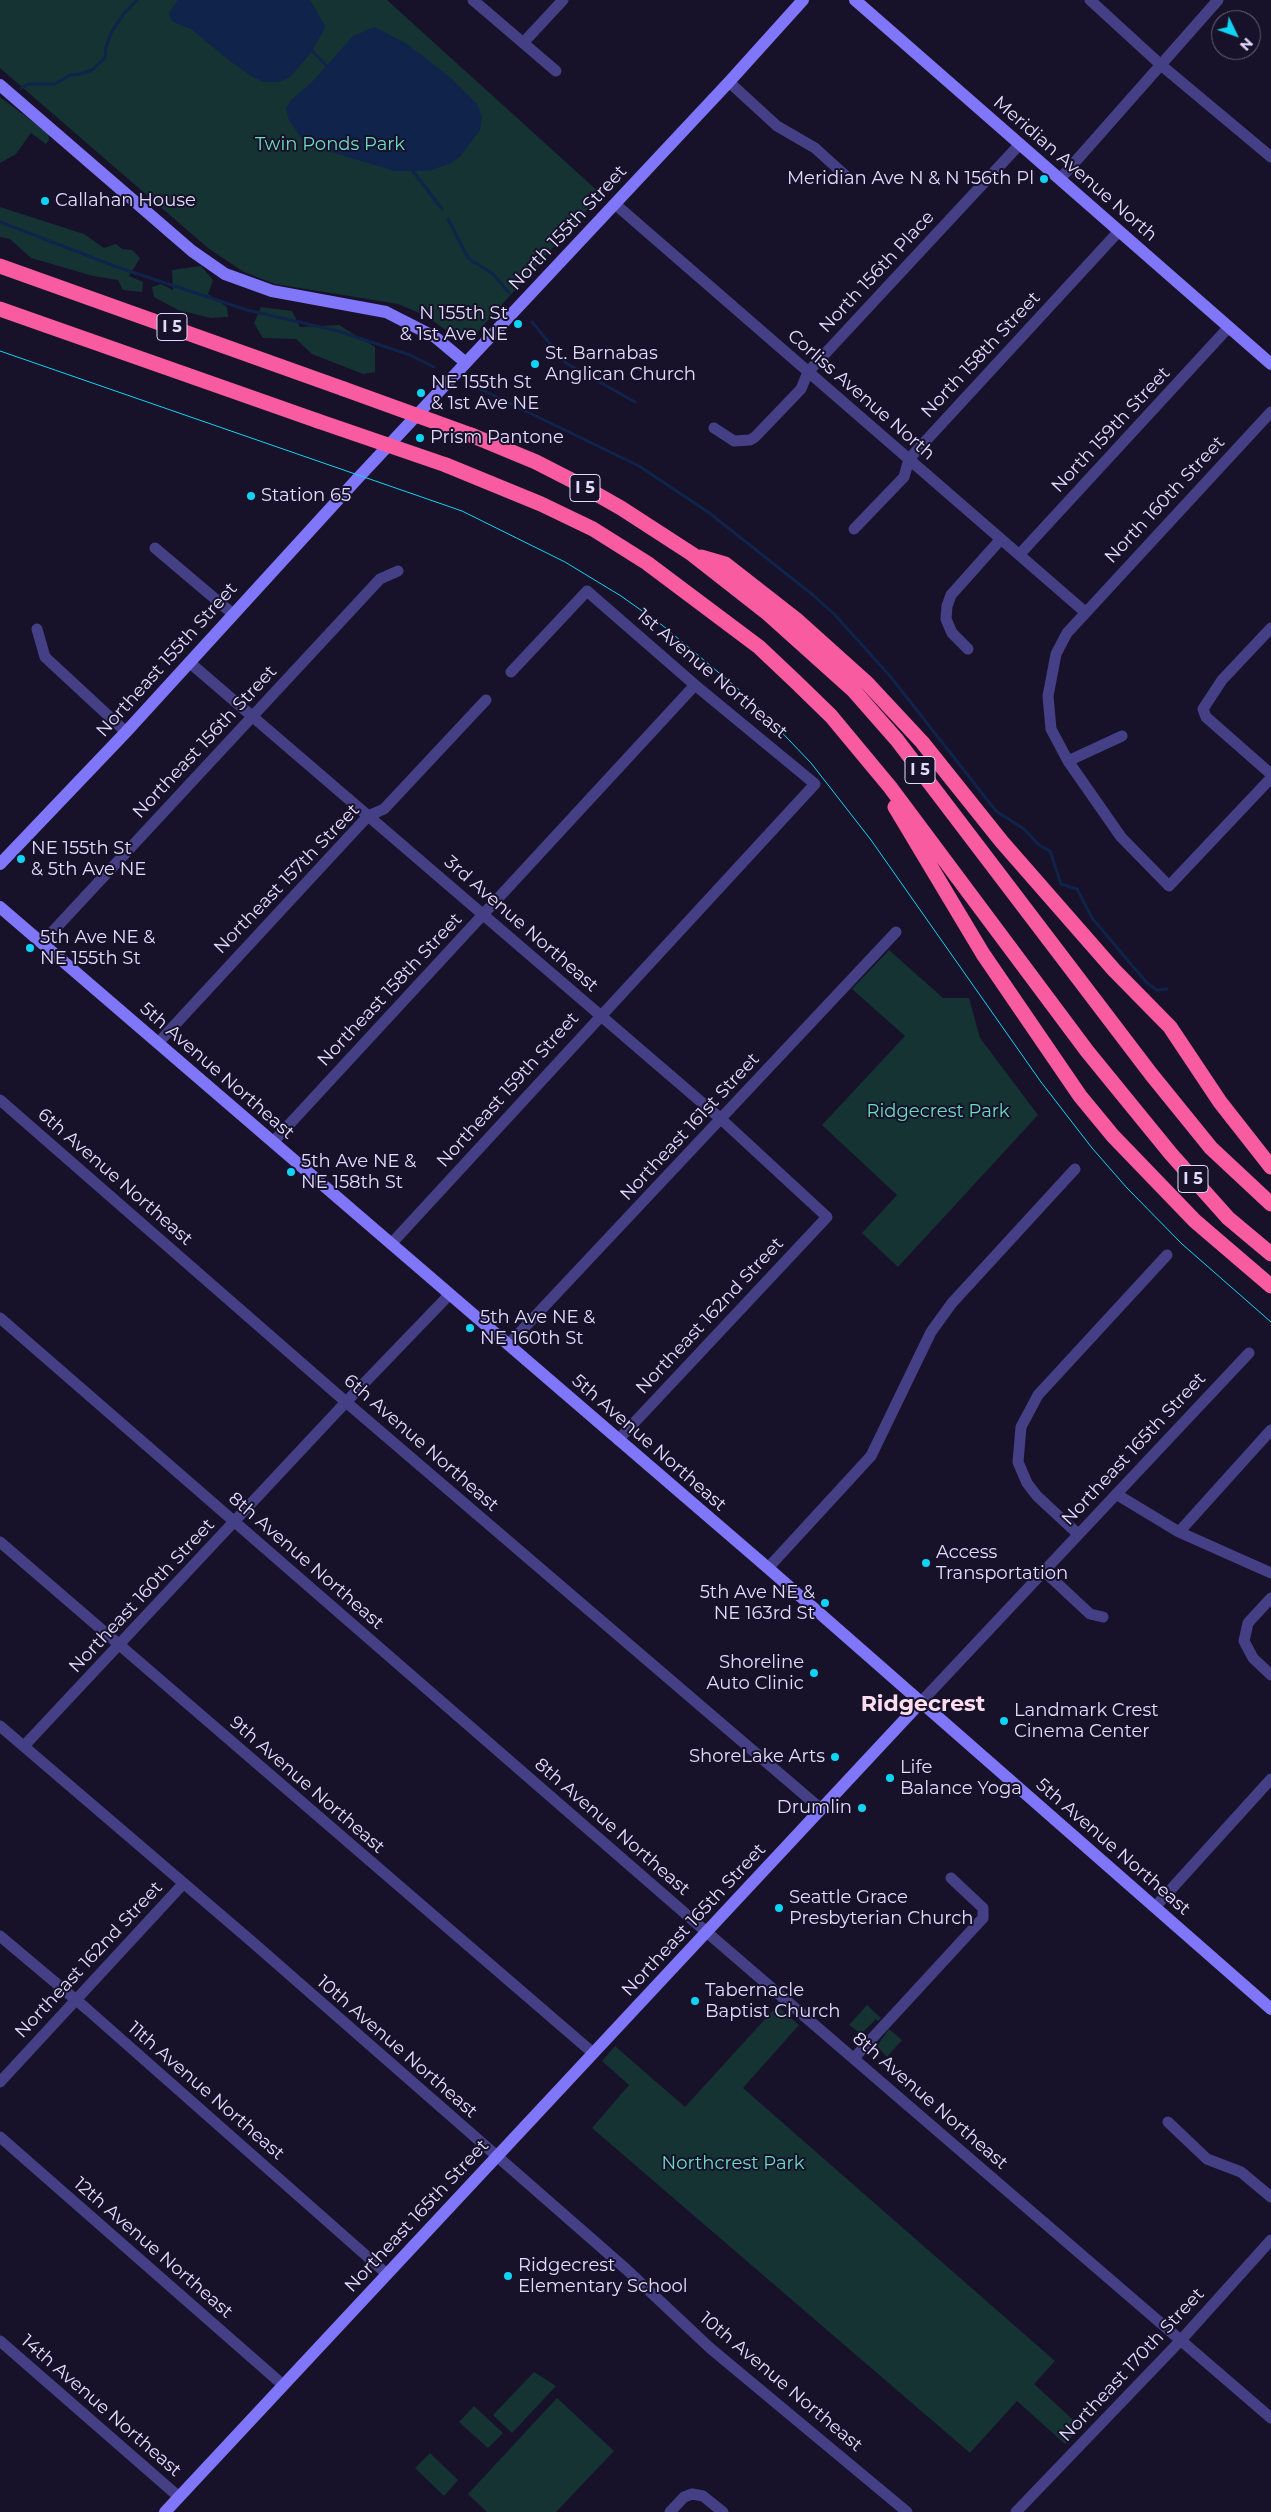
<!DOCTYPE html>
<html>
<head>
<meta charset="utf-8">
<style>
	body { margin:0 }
	#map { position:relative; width:1271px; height:2512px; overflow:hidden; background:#171229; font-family:Montserrat,sans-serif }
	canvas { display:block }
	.north { position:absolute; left:1211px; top:10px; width:50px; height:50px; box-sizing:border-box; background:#171229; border:1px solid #68627e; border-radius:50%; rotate:132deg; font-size:14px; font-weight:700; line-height:20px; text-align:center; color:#e1dbfe }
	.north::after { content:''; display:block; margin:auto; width:18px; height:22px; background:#10d4f5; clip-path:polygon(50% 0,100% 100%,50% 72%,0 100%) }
</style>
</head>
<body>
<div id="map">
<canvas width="1271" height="2512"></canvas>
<div class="north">N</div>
</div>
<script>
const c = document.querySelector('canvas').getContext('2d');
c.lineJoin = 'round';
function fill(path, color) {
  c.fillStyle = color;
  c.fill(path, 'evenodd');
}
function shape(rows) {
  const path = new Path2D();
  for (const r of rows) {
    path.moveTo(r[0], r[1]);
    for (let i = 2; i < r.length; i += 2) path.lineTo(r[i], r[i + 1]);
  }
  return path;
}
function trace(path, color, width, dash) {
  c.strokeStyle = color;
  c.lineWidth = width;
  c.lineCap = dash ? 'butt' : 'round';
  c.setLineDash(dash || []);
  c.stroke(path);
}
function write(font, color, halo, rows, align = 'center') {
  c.font = font + ' Montserrat,sans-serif';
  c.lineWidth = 4;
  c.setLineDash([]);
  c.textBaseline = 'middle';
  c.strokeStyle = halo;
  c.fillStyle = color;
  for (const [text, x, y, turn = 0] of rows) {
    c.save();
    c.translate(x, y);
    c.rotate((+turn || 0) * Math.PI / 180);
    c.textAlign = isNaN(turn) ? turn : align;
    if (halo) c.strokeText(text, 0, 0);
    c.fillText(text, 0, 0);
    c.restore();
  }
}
const green = shape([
	[0,0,387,0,601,194,473,337,459,339,424,315,398,304,275,284,244,272,208,248,0,68],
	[0,97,48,133,49,140,46,144,31,133,16,154,0,163],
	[0,207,84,234,104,248,116,244,122,249,132,250,140,258,129,276,143,282,142,292,123,290,118,280,93,276,31,258,10,239,0,237],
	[201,266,213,280,208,294,227,307,228,317,211,318,178,310,154,297,152,287,161,284,173,290,172,270],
	[261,307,292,311,300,327,339,325,375,347,375,372,363,374,312,354,296,339,263,338,254,323],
	[889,950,943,998,969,998,980,1038,1038,1115,898,1267,862,1233,897,1195,822,1125,905,1036,852,989],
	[867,2005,881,2018,878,2021,876,2019,863,2032,859,2032,849,2025],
	[777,2006,799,2025,743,2088,1055,2361,1034,2384,1081,2427,1065,2444,1017,2401,970,2453,592,2128,629,2085,602,2061,615,2046,685,2107],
	[889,2029,902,2040,887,2057,877,2046],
	[534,2372,556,2386,512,2433,493,2415],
	[557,2398,614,2451,556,2512,487,2512,468,2494],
	[474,2406,503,2433,488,2448,459,2422],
	[430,2453,458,2480,444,2496,415,2468]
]);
const water = shape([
	[178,0,310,0,325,26,324,30,310,54,290,77,279,82,264,82,251,76,230,61,191,29,171,21,169,13],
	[375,27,407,44,451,78,477,104,482,117,480,130,460,157,451,163,429,171,395,171,331,152,308,143,301,138,289,120,286,108,291,100,311,83,353,36]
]);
const stream = shape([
	[309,48,328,67],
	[21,88,28,84,55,84,70,75,81,74,92,70,105,58,106,47,111,33,125,12,137,0],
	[412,170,442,209],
	[448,219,468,258,493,274,509,293],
	[0,222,117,267,247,310,338,331,410,355,434,367],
	[532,322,566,363,635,402],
	[474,386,639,466,708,512,813,595,835,615,890,676,996,811,1024,829,1039,845,1050,851,1061,884,1077,889,1092,918,1147,983,1157,990,1167,989]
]);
const street = shape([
	[473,0,556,71],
	[1090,0,1161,65,1271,157],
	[523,43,563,0],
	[729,82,777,126,815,148,847,177],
	[1060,179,1218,0],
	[615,204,1085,612],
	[1271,412,1067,633,1056,654,1048,696,1051,729,1068,761,1121,837,1169,886,1271,778],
	[714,428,734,441,750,440,755,437,801,389,808,372,1020,144],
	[854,529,904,477,909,459,1119,231],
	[155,548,233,614],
	[1019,555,1228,328],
	[1271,628,1222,680,1203,709,1206,717,1271,774],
	[37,629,45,657,126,732],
	[968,649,952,633,946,619,947,606,951,595,1001,539],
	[189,662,721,1119,827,1217,618,1440],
	[1068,761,1122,736],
	[42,943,380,579,398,571],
	[158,1043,368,816,384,809,486,700],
	[0,1100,346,1402,821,1809],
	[273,1142,695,685],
	[391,1244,815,784,695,685,587,591,511,672],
	[0,1318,695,1922,1271,2418],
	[508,1345,896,932],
	[1116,1494,1179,1532,1271,1573],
	[1179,1532,1271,1430],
	[1078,1534,1037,1496,1027,1483,1018,1462,1021,1427,1038,1395,1167,1255],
	[0,1542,593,2053],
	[768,1568,871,1456,931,1332,952,1303,1075,1169],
	[1045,1572,1090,1614,1103,1617],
	[1271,1598,1248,1623,1244,1641,1253,1658,1271,1675],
	[921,1702,1249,1353],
	[0,1726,250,1940,626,2269,710,2348,907,2512],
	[24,1746,346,1402,449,1295],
	[1155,1907,1271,1779],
	[0,1936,88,2010,387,2274],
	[854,2058,983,1918,983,1908,951,1878],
	[0,2082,183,1884],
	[1168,2122,1207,2159,1241,2172,1271,2197],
	[0,2137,283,2385],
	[0,2341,179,2497],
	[670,2512,684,2497,692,2494,703,2496,723,2512],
	[1016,2512,1182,2339,1271,2240]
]);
const secondary = shape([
	[855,0,1271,364],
	[0,85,192,251,225,274,272,291,386,312,435,337,466,363],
	[0,864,126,732,358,478,729,82,803,0],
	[0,907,768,1568,1271,2009],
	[165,2512,921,1702]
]);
const highway = shape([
	[0,266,344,389],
	[0,309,318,421],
	[471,435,536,462,577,483,621,508,692,554,766,612,854,691,897,740,1151,1074,1211,1148,1271,1204],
	[446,465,541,504,593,529,647,563,759,647,795,681,831,716,890,787,1087,1051,1171,1154,1228,1218,1271,1254],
	[701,557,725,564,798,621,867,683,922,742,1002,842,1114,970,1170,1027,1220,1102,1271,1167],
	[895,807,983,954,1080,1096,1113,1136,1195,1221,1271,1286]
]);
const tram = shape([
	[0,351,462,511,565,562,621,596,662,625,749,698,811,763,871,840,1041,1082,1092,1148,1127,1188,1182,1244,1271,1322]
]);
const highwayBridge = shape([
	[344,389,471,435],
	[318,421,446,465]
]);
const markers = [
	[1044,179,5,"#10d4f5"],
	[45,201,5,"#10d4f5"],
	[518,324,5,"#10d4f5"],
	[535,364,5,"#10d4f5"],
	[421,393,5,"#10d4f5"],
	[420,438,5,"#10d4f5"],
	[251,496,5,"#10d4f5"],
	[21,859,5,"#10d4f5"],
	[30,948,5,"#10d4f5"],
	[291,1172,5,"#10d4f5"],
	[470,1328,5,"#10d4f5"],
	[926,1563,5,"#10d4f5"],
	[825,1603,5,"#10d4f5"],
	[814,1673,5,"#10d4f5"],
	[1004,1721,5,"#10d4f5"],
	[835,1757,5,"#10d4f5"],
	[890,1778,5,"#10d4f5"],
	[862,1808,5,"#10d4f5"],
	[779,1908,5,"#10d4f5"],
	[695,2001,5,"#10d4f5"],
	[508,2276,5,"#10d4f5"]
];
const shields = [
	[172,327,30],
	[585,488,30],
	[920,770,30],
	[1193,1179,30]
];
const shieldNames = [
	["I 5",172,327],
	["I 5",585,488],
	["I 5",920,770],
	["I 5",1193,1179]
];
const parkNames = [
	["Twin Ponds Park",330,145],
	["Ridgecrest Park",938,1112],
	["Northcrest Park",733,2164]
];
const streetNames = [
	["Meridian Avenue North",1075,169,41],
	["North 155th Street",568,228,-47],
	["North 156th Place",877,272,-47],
	["North 158th Street",981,355,-47],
	["Corliss Avenue North",861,395,41],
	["North 159th Street",1111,430,-47],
	["North 160th Street",1165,500,-47],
	["Northeast 155th Street",167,660,-48],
	["1st Avenue Northeast",712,674,40],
	["Northeast 156th Street",205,742,-47],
	["Northeast 157th Street",287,879,-46],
	["3rd Avenue Northeast",521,924,41],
	["Northeast 158th Street",390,990,-47],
	["5th Avenue Northeast",217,1071,41],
	["Northeast 159th Street",508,1090,-48],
	["Northeast 161st Street",690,1127,-47],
	["6th Avenue Northeast",115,1177,41],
	["Northeast 162nd Street",710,1316,-47],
	["6th Avenue Northeast",421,1443,41],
	["5th Avenue Northeast",649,1443,41],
	["Northeast 165th Street",1134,1449,-47],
	["8th Avenue Northeast",306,1561,41],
	["Northeast 160th Street",142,1596,-47],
	["9th Avenue Northeast",307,1785,41],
	["8th Avenue Northeast",612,1827,41],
	["5th Avenue Northeast",1113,1847,41],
	["Northeast 165th Street",694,1920,-47],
	["Northeast 162nd Street",89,1960,-47],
	["10th Avenue Northeast",397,2047,41],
	["11th Avenue Northeast",206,2091,41],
	["8th Avenue Northeast",930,2101,41],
	["Northeast 165th Street",417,2216,-47],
	["12th Avenue Northeast",153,2248,41],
	["Northeast 170th Street",1132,2365,-47],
	["10th Avenue Northeast",781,2382,40],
	["14th Avenue Northeast",101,2406,41]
];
const poiNames = [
	["Meridian Ave N & N 156th Pl",1034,179,"right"],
	["Callahan House",55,201],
	["N 155th St",508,314,"right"],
	["& 1st Ave NE",508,335,"right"],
	["St. Barnabas",545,354],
	["Anglican Church",545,375],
	["NE 155th St",431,383],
	["& 1st Ave NE",431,404],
	["Prism Pantone",430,438],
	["Station 65",261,496],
	["NE 155th St",31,849],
	["& 5th Ave NE",31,870],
	["5th Ave NE &",40,938],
	["NE 155th St",40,959],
	["5th Ave NE &",301,1162],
	["NE 158th St",301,1183],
	["5th Ave NE &",480,1318],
	["NE 160th St",480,1339],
	["Access",936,1553],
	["Transportation",936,1574],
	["5th Ave NE &",815,1593,"right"],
	["NE 163rd St",815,1614,"right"],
	["Shoreline",804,1663,"right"],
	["Auto Clinic",804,1684,"right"],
	["Landmark Crest",1014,1711],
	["Cinema Center",1014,1732],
	["ShoreLake Arts",825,1757,"right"],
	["Life",900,1768],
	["Balance Yoga",900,1789],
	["Drumlin",852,1808,"right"],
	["Seattle Grace",789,1898],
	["Presbyterian Church",789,1919],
	["Tabernacle",705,1991],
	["Baptist Church",705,2012],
	["Ridgecrest",518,2266],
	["Elementary School",518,2287]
];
const districtNames = [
	["Ridgecrest",923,1705]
];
fill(green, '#153333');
fill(water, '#0f234b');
trace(stream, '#0f234b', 3);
trace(street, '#453f86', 11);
trace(secondary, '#8076fa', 12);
trace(highway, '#f85ba0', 15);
trace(tram, '#10d4f5', 1);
trace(highwayBridge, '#f85ba0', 15);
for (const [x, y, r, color] of markers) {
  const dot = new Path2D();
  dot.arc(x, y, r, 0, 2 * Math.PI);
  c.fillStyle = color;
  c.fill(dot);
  trace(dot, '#171229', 2);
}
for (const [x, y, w] of shields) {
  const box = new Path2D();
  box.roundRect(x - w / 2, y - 13.5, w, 27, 4);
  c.fillStyle = '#171229';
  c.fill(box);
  trace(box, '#e1dbfe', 1);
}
write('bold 16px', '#e1dbfe', null, shieldNames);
write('18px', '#69dcc5', '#171229', parkNames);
write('18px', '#e1dbfe', '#171229', streetNames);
write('18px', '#e1dbfe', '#171229', poiNames, 'left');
write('bold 22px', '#feddf0', '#171229', districtNames);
</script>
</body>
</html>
